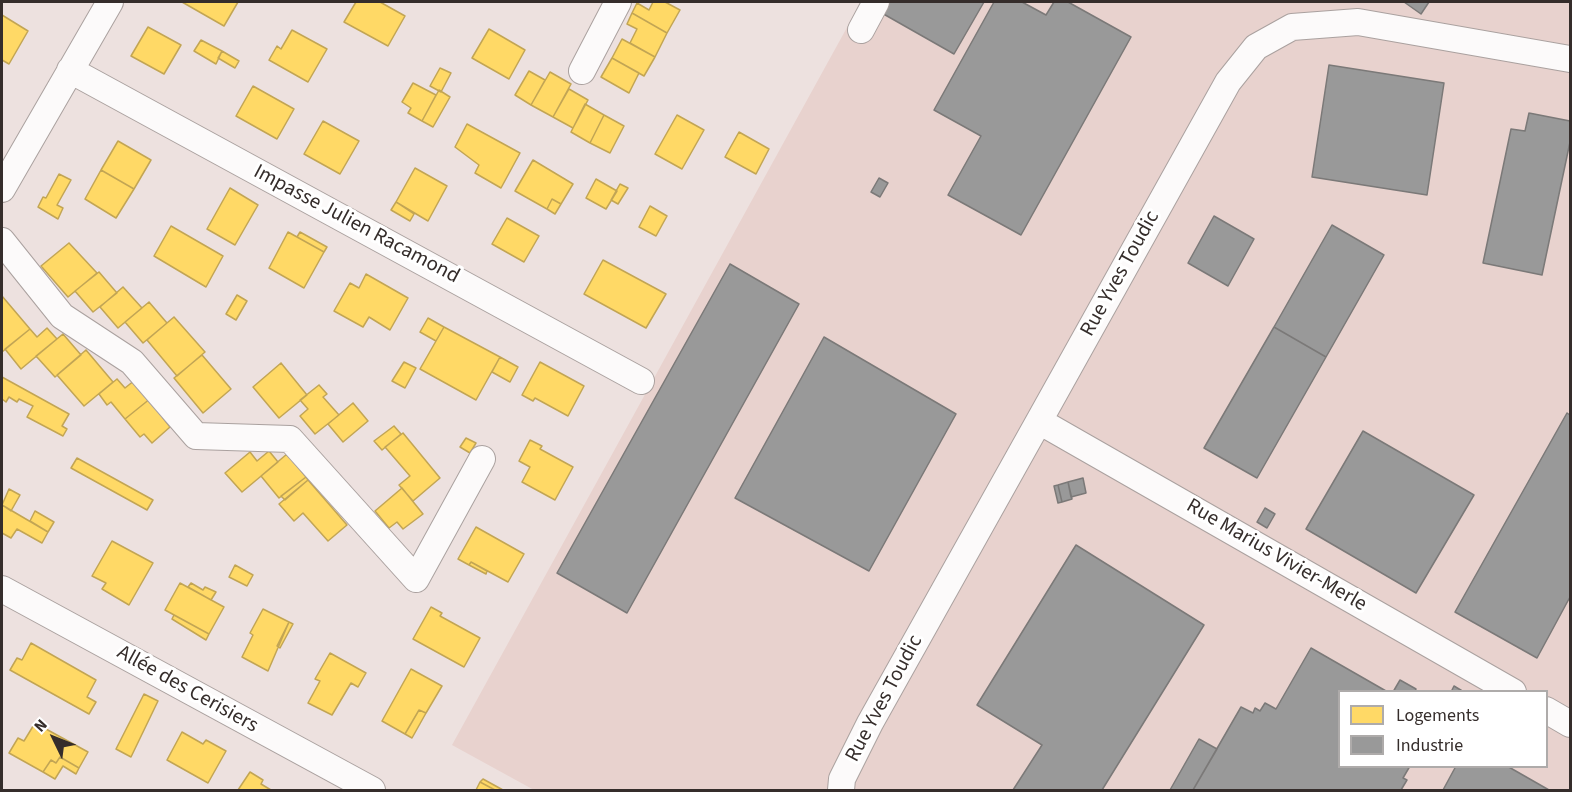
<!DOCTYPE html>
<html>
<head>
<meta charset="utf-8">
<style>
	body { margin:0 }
	#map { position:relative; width:1572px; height:792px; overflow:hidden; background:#ede1df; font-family:"Source Sans 3",sans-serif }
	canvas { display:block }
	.frame { position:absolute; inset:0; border:3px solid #352d2b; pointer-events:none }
	.legend { position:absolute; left:1338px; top:690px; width:210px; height:78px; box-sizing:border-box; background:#fff; border:2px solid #aeabaa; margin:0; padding:8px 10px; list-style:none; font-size:18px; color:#352d2b }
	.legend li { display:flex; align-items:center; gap:12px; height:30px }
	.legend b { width:30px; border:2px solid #aeabaa }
	.north { position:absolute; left:24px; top:708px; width:60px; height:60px; -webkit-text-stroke:4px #fff; paint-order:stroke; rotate:313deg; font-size:16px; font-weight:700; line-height:24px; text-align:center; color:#352d2b }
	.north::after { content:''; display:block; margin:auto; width:21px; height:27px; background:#352d2b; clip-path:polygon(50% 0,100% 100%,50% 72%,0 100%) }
</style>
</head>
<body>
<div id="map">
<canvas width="1572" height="792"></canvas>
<div class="frame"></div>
<ul class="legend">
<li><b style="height:16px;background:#ffd966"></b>Logements</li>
<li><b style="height:16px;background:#999"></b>Industrie</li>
</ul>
<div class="north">N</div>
</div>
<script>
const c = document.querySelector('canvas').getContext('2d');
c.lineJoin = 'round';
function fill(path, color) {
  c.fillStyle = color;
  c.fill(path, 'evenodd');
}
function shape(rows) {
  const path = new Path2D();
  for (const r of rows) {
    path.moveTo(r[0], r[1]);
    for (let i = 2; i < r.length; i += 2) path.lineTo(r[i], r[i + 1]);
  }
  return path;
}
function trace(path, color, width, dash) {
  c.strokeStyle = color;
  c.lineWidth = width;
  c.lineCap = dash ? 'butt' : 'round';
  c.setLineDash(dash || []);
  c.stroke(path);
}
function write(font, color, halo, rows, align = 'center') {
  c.font = font + ' "Source Sans 3",sans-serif';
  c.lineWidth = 6;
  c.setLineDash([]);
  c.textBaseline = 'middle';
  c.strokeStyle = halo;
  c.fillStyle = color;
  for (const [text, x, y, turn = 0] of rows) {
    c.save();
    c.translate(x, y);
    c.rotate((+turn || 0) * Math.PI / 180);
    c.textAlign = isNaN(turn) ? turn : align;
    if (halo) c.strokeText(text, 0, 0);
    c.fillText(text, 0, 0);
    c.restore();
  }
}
const built = shape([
	[861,2,1570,2,1570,790,534,790,452,745],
	[1340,692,1546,692,1546,766,1340,766]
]);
const homes = shape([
	[182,2,238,2,224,26,182,2],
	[356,2,380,2,405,16,388,46,344,22,356,2],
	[653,2,665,2,680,10,667,33,632,13,637,3,649,10,653,2],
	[632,13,667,33,655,57,630,43,637,29,627,24,632,13],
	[2,15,28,31,9,64,2,60,2,15],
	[148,27,181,45,164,74,131,56,148,27],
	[489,29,525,50,509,79,472,58,489,29],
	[292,30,327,49,308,82,269,60,277,46,281,49,292,30],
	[622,39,655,57,644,76,612,58,622,39],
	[201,40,222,51,216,64,194,51,201,40],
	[222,51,239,61,235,68,218,58,222,51],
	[612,58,639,73,629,93,601,77,612,58],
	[440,68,451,73,441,92,430,86,440,68],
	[529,71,545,80,531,105,515,95,529,71],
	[550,72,571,84,553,117,531,105,550,72],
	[413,83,436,95,422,121,408,113,411,108,402,102,413,83],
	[253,86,294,109,277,139,236,116,253,86],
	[569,89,588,100,573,128,553,117,569,89],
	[439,90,450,97,433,127,422,121,439,90],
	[585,104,604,115,590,143,571,132,585,104],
	[604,115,624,126,610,153,590,143,604,115],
	[677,115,704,130,682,169,655,154,677,115],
	[323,121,359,141,340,174,304,154,323,121],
	[467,124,520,153,501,188,475,173,479,165,455,147,467,124],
	[739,132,769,149,756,174,725,157,739,132],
	[118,141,151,160,134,189,101,170,118,141],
	[533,160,573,184,561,204,552,199,547,209,515,191,533,160],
	[415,168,447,186,428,221,396,202,415,168],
	[101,170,134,189,116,218,85,199,101,170],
	[59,174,71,180,57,205,63,208,58,219,38,207,43,197,46,198,59,174],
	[596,179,617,191,606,209,586,198,596,179],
	[620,184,628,188,618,204,611,200,620,184],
	[230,188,258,205,235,245,207,229,230,188],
	[552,199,561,204,555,214,547,209,552,199],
	[396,202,414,214,410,221,391,210,396,202],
	[650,206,667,216,656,236,639,227,650,206],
	[507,218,539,236,524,262,492,244,507,218],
	[171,226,223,256,206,287,154,256,171,226],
	[288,232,324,252,304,288,269,268,288,232],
	[300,232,327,247,324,252,297,237,300,232],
	[69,243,97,273,68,297,41,266,69,243],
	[603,260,666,294,646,328,584,294,603,260],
	[99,272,117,293,93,312,75,291,99,272],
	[366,274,408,298,390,330,369,317,363,327,334,311,350,283,359,288,366,274],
	[123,287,142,308,118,328,100,307,123,287],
	[237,295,247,301,236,320,226,314,237,295],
	[2,296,30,329,2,352,2,296],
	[149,302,167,323,143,343,125,322,149,302],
	[174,317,205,352,177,376,147,340,174,317],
	[428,318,444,327,436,341,420,332,428,318],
	[444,327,500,357,476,400,420,369,444,327],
	[47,328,57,339,21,369,5,349,30,329,37,337,47,328],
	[63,334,81,355,55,377,36,356,63,334],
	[86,350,113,382,84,406,57,375,86,350],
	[202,355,231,389,203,413,174,378,202,355],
	[500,357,518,367,510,382,492,372,500,357],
	[404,362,416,368,405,388,392,381,404,362],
	[540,362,584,386,568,416,535,398,533,401,522,395,540,362],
	[281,363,307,395,279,418,253,387,281,363],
	[2,377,69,414,62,426,67,429,63,436,27,417,33,406,19,399,17,402,9,397,6,402,2,399,2,377],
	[117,379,125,388,135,380,151,398,125,419,111,402,107,405,99,394,117,379],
	[319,385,327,394,323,397,339,415,315,434,300,416,308,409,300,400,319,385],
	[151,398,166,415,163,418,170,427,152,443,144,434,140,437,125,419,151,398],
	[353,403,368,421,343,442,328,424,353,403],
	[394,426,401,434,382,450,374,441,394,426],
	[403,433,440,478,413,501,399,485,410,476,385,447,403,433],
	[466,438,476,443,470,453,460,447,466,438],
	[530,440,542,446,540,449,573,467,555,500,522,482,530,467,519,461,530,440],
	[269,451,278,462,242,492,225,473,250,452,257,461,269,451],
	[287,454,306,477,279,498,261,476,287,454],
	[77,458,153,500,147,510,71,468,77,458],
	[306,477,308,480,285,500,281,496,306,477],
	[308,480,347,525,328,541,303,513,294,521,279,504,308,480],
	[402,488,423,514,403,529,397,522,389,528,375,511,402,488],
	[9,489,20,495,11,511,2,505,9,489],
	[2,505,48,532,42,543,17,529,11,538,2,533,2,505],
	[35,511,54,522,48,532,30,521,35,511],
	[476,527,524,554,508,582,471,562,469,565,458,559,476,527],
	[112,541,153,563,129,605,102,589,106,583,92,576,112,541],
	[471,562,487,571,486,574,469,565,471,562],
	[235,565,253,575,247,586,229,577,235,565],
	[180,583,224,607,209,634,165,610,180,583],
	[191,583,203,590,205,587,216,592,211,600,188,587,191,583],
	[431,607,442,613,440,616,480,638,464,667,413,639,431,607],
	[263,609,289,622,268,671,242,657,253,635,250,633,263,609],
	[174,615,209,634,206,640,172,619,174,615],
	[289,622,293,624,280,648,277,646,289,622],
	[31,643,96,680,87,697,96,702,89,714,10,670,17,658,22,660,31,643],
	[330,653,366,673,358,687,351,683,332,715,308,703,320,681,315,679,330,653],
	[411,669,442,686,426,713,419,710,405,734,382,721,411,669],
	[144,694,158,701,131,757,116,749,144,694],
	[419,710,426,713,412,738,405,734,419,710],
	[35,723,88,752,79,768,60,757,56,763,51,760,43,772,9,753,18,738,24,741,35,723],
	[182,732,203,744,206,740,226,751,208,783,167,760,182,732],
	[60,757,79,768,76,774,63,766,55,779,43,772,51,760,56,763,60,757],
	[250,772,263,780,261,784,271,790,238,790,250,772],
	[483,779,503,790,495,790,480,782,483,779],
	[480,782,495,790,476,790,480,782]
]);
const industry = shape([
	[886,2,984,2,954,54,880,12,886,2],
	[994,2,1022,2,1046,15,1054,2,1068,2,1131,37,1021,235,948,195,981,136,934,110,994,2],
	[1404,2,1429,2,1421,14,1404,2],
	[1329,65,1444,83,1427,195,1312,177,1329,65],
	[1529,113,1570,121,1570,142,1542,275,1483,263,1511,129,1525,131,1529,113],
	[879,178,888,183,880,197,871,192,879,178],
	[1214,216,1254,239,1228,286,1188,263,1214,216],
	[1332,225,1384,255,1326,357,1274,327,1332,225],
	[730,264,799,304,627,613,557,573,730,264],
	[1274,327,1326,357,1257,478,1204,448,1274,327],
	[824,337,956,414,869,571,735,498,824,337],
	[1567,413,1570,415,1570,597,1537,658,1455,612,1567,413],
	[1363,431,1474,495,1416,593,1306,529,1363,431],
	[1083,478,1086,493,1071,497,1068,482,1083,478],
	[1068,482,1072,499,1062,502,1058,485,1068,482],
	[1058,485,1062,502,1058,503,1054,486,1058,485],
	[1265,508,1275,514,1267,528,1257,522,1265,508],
	[1076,545,1204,625,1102,790,1013,790,1042,745,977,705,1076,545],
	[1311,648,1386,691,1340,692,1340,766,1410,766,1403,778,1407,780,1401,790,1193,790,1241,707,1253,713,1255,708,1260,711,1265,703,1276,709,1311,648],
	[1400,680,1416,689,1415,692,1393,692,1400,680],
	[1454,686,1464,692,1451,692,1454,686],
	[1199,739,1217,749,1193,790,1170,790,1199,739],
	[1456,766,1507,766,1549,790,1443,790,1456,766]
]);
const minor = shape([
	[861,30,876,2],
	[70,70,641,381],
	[582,71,618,2],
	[2,189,110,2],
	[2,241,62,316,132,362,196,436,290,439,416,579,482,459],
	[1039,421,1513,692],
	[2,589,372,790],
	[1546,710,1570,724],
	[841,790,842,779,870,723,1039,421,1228,82,1256,47,1292,27,1358,22,1570,59]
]);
const streetNames = [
	["Impasse Julien Racamond",356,225,28],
	["Rue Yves Toudic",1121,274,-61],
	["Rue Marius Vivier-Merle",1276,556,30],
	["Allée des Cerisiers",187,690,29],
	["Rue Yves Toudic",885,699,-62]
];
fill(built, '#e8d2ce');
fill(homes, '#ffd966');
trace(homes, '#c2a554', 1.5);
fill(industry, '#999');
trace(industry, '#7b7978', 1.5);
trace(minor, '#aaa19f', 28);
trace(minor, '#fcfafa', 26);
write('21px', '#352d2b', '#fff', streetNames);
</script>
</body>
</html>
